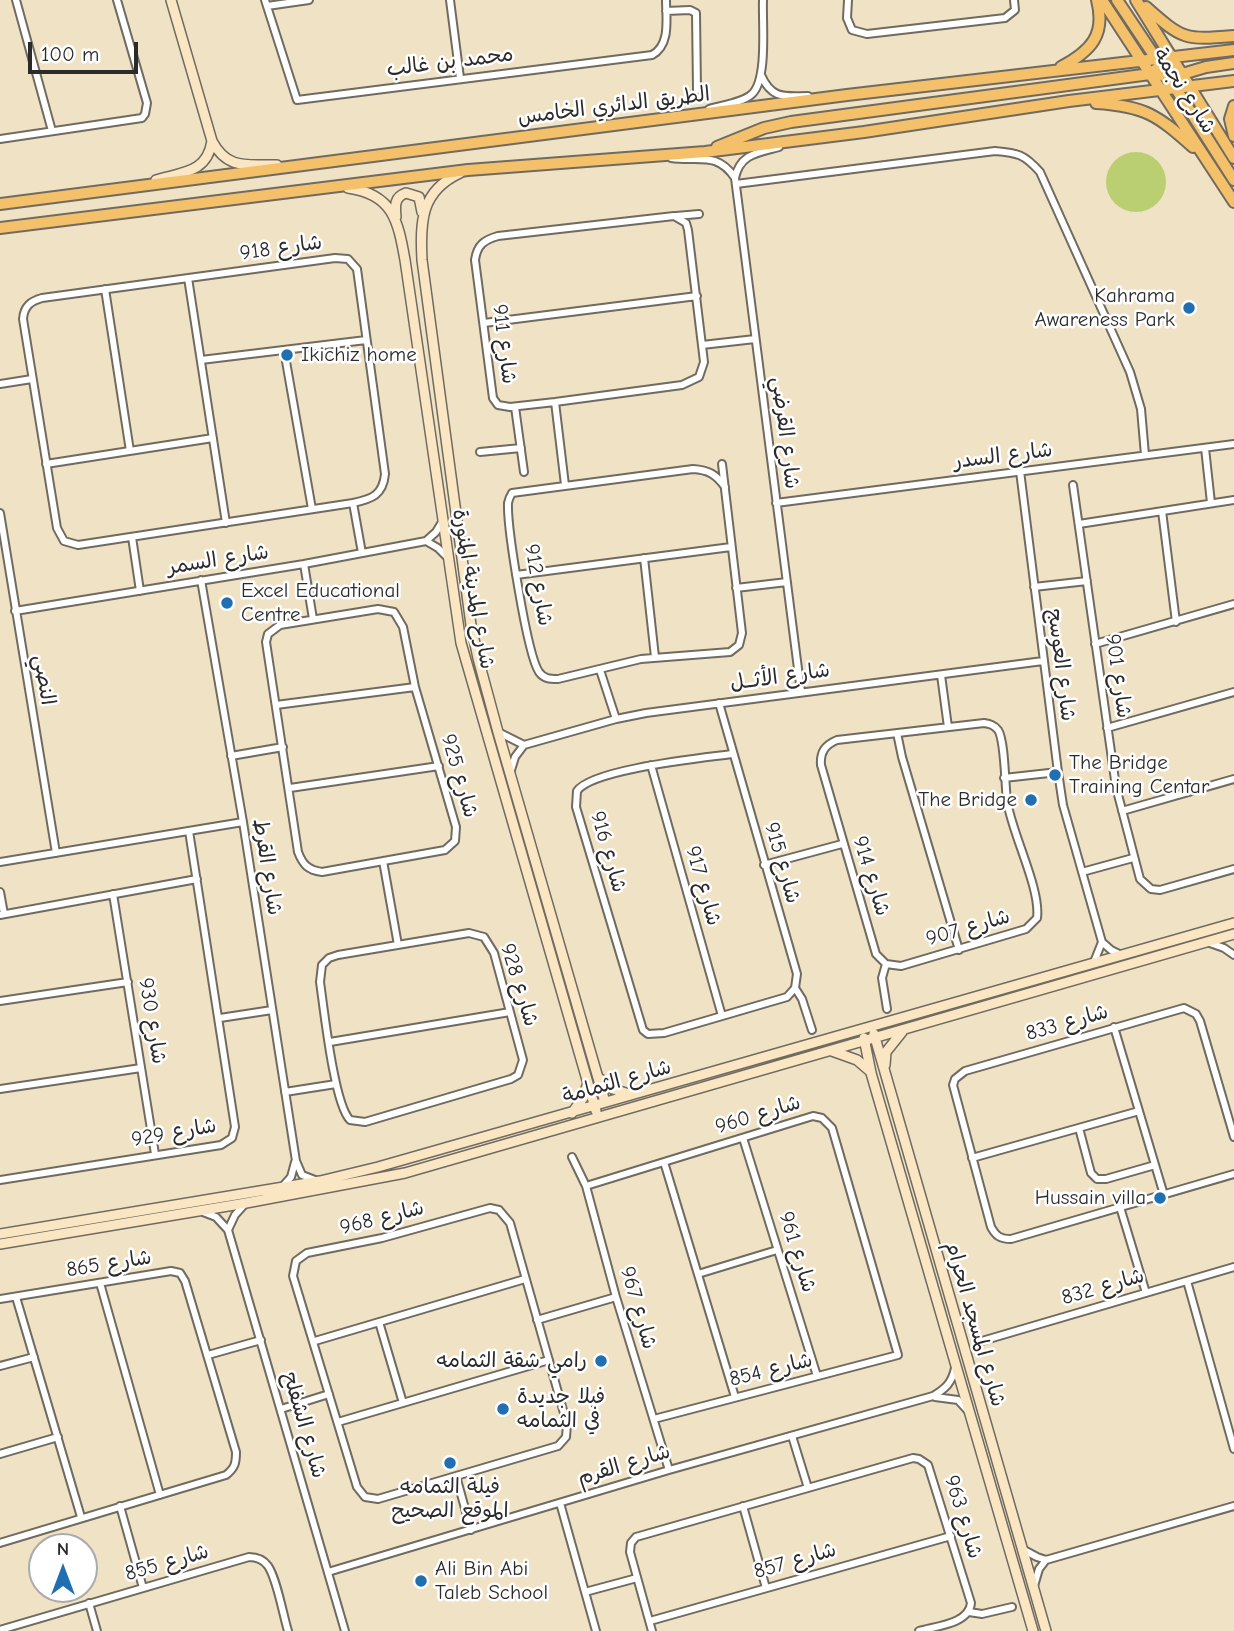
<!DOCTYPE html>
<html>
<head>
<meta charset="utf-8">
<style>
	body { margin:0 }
	#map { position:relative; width:1234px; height:1631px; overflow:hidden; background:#f0e2c5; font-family:"Comic Neue",sans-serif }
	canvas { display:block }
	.north { position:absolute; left:28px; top:1533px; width:70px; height:70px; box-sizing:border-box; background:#fff; border:2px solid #aaa; border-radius:50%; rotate:0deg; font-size:19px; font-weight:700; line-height:28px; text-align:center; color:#2b2b2b }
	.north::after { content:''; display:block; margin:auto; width:24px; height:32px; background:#1f6fb2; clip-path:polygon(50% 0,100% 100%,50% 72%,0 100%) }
	.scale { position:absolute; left:28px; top:42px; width:110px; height:32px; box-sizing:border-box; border:4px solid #2b2b2b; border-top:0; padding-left:9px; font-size:21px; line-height:24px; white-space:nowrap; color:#2b2b2b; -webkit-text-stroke:5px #fff; paint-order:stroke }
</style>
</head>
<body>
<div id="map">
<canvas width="1234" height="1631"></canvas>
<div class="north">N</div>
<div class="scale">100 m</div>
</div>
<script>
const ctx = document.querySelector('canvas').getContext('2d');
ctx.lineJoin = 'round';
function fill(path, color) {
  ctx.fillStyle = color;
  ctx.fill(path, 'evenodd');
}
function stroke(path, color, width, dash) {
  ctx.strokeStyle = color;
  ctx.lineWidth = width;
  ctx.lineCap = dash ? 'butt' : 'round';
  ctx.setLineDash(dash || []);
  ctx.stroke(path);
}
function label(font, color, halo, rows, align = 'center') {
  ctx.font = font + ' "Comic Neue","Playpen Sans Arabic",sans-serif';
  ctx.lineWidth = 5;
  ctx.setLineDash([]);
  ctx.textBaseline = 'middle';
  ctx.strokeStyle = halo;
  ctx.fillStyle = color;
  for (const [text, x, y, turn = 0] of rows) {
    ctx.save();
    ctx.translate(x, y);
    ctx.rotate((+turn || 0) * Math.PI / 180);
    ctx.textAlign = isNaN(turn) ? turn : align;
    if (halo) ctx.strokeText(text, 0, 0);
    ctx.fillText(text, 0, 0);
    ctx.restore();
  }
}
const green = new Path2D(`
	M1106 182a30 30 0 1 1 60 0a30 30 0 1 1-60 0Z`);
const street = new Path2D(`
	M16,0L52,131
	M265,0L297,100L652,55C671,45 666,18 666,0
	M450,0L460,78
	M848,0L847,18L852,30L867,34L1005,18L1015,10L1014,0
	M267,6L309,0
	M666,11L690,10L696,13L697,90
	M761,75C772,100 785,96 808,96
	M709,109C722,105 742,103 752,94C768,79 762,22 763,0
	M0,139L142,118L145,114L147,103L117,0
	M779,147C757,153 740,154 735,178L801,692
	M671,158C699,162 717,151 735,178
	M736,184L995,151C1018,153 1024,154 1040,172L1130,372L1141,409L1145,455
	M674,216L686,223L688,230L704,362L699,377L682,385L555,402L510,407L498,405L493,398L475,260C477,245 484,240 498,236Z
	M676,216L699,214
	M335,258L348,259L357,269L385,474C383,495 372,499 353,503L78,545L64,541L57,528L23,319C24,306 31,301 42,298Z
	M188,278L226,523
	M105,289L130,451
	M484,323L697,296
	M702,345L755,339
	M284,350L312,509
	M201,360L366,340
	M0,384L32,379
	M555,402L565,485
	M515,407L524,472
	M1205,448L1211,503
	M480,452L521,448
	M46,464L213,438
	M722,464L742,633L739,645L730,652L641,659L558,679C550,679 544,679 539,672C527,654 507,527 508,503C509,498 509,498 512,493L693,469C708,470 716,474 725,487
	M1020,471L1058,772L1063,805L1102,942L1111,950L1121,955
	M1073,485L1116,787L1140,879L1151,889L1160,890L1234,869
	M353,503L362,553
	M776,503L1234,444
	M1162,511L1176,622
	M0,513L56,853
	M1079,524L1234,500
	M132,537L140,591
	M426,541L438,548L447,557
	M644,558L655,657
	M304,564L313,619
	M516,575L731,547
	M201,580L243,822L296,1161L302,1175L315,1180
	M1034,587L1087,581
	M736,588L787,582
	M378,609L394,612L403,627L415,687L456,827L455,841L445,850L322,872C308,870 303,865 298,852L266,642L268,634L280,625Z
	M15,611L304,564L426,541L436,532L442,522
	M1095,644L1234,604
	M600,670L616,719
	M941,675L948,727
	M719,703L797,974L795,988L802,999L812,1030
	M276,705L415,687
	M984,723C990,724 994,725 998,730C1005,740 1005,786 1007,801C1012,834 1041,889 1037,918L1026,929L901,966L886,964L876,954L821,765C820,752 825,745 837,740Z
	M1107,728L1234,692
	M498,732L524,745
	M897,733L902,757L959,950
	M732,754C703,758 592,769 577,791L576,807L643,1030L648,1034L664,1033L787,997L795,988
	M231,756L283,747
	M651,765L722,1016
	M511,770L515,757L524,745L616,719L646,713L1043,661
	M1004,778L1058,772
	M290,788L439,766
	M1122,811L1234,779
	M383,861L398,945
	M0,862L243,822
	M764,865L842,844
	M1082,872L1133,858
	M0,892L4,914
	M113,894L155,1154
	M0,915L197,879
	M469,933L484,937L494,953L523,1060L518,1075L511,1079L365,1122L350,1120C334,1104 324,1009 320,982L322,965L329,958L338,955Z
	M1207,942L1224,948L1234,955
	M1094,962L1102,942
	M886,964L882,978L887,1009
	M0,1001L128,982
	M220,1018L272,1010
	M1114,1027L1164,1195
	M330,1042L510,1012
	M0,1089L141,1068
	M285,1092L336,1084
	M1079,1128L1091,1173L1097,1179H1106L1155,1165
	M1234,1137L1200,1021L1196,1014L1184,1008L965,1071L955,1079L953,1085L991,1227C996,1236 1000,1239 1011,1239L1234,1174
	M743,1138L817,1376
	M572,1157L586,1186L616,1297L669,1470
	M972,1158L1139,1111
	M664,1162L735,1397
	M0,1180L221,1145L232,1138L235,1127L189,831
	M283,1186L291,1177L295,1162
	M586,1186L813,1116L822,1118L832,1128L898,1355L654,1419
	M1120,1207L1146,1293
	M490,1208L499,1210L510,1223L567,1424L566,1437L558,1446L378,1499L365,1497L357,1487L293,1276L296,1261L307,1253L382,1238Z
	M203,1212L216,1217L228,1230L345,1631
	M228,1230L235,1215L244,1205
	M698,1274L777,1250
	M1187,1281L1234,1449
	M100,1283L160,1495
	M16,1297L81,1517
	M0,1299L171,1271L180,1273L185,1281L236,1452C236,1463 235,1468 226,1475L0,1543
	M537,1320L616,1297
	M379,1322L403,1403
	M315,1341L525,1279
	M982,1341L1234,1267
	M208,1355L261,1340
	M0,1366L34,1357
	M935,1397L958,1400L968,1411
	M281,1409L329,1394
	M338,1422L549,1360
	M792,1436L808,1488
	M0,1454L58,1437
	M456,1476L471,1530
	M560,1503L596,1631
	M120,1506L143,1588
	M743,1506L766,1588
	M1022,1549L1037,1557L1046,1560L1234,1506
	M328,1572L669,1470L933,1396C945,1389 952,1383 955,1368
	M1034,1586L1039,1569L1046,1560
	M585,1592L637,1578
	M89,1603L97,1631
	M969,1612L982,1614L1012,1607
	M650,1621L951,1536
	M0,1630L249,1557C257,1557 263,1559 268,1566C277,1579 283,1615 288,1631
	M652,1631L630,1552L631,1543L636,1537L913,1458L919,1459L928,1465L971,1603C969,1624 936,1626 919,1631`);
const secondary = new Path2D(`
	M171,0L212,141C228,171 248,164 277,165
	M460,173C421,191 420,221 422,260L471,625L478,658L498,732L605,1102
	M156,180C183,172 207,173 212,141
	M348,188C393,194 398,221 405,260L461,643L596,1111
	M396,217C395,206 394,197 406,193L419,197L422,212
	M874,1034L1046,1631
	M864,1038L871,1073L1033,1631
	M832,1051L857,1060L871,1072
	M885,1065L886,1052L902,1032
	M599,1078L613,1089L629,1094
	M572,1113L583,1098L588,1083
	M0,1234L320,1181L378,1167L1234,923
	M0,1244L246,1203L405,1173L1234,934`);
const primary = new Path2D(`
	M1102,0L1234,202
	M1117,0L1159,63
	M1136,0L1234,158
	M1146,7C1183,40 1185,40 1234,36
	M1061,67C1091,51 1106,35 1097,0
	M1155,70L1171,81L1234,180
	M1179,75L1206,67L1234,63
	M1096,103C1145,106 1157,115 1193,147
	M1234,106L1230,119L1234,136
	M717,147L764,128L791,122L1150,74L1165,69L1173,59
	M0,204L847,95L1234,50
	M0,228L468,170L705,152L864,132L1069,101L1234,81`);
const markers = [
	[1189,308,7,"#1f6fb2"],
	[287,355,7,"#1f6fb2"],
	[227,603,7,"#1f6fb2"],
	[1055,775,7,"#1f6fb2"],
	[1031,800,7,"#1f6fb2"],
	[1160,1198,7,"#1f6fb2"],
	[601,1361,7,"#1f6fb2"],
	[503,1409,7,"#1f6fb2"],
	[450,1463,7,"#1f6fb2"],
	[421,1581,7,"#1f6fb2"]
];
const streetNames = [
	["محمد بن غالب",450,62,-7],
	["شارع نجمة",1184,91,57],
	["الطريق الدائري الخامس",614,106,-7],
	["شارع 918",281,248,-8],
	["شارع 911",504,344,83],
	["شارع القرضي",785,433,83],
	["شارع السدر",1003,456,-7],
	["شارع السمر",218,560,-9],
	["شارع 912",538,585,80],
	["شارع المدينة المنورة",473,589,80],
	["شارع العوسج",1061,665,83],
	["شارع 901",1118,676,82],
	["شارع الأثــل",780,677,-8],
	["النصي",44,680,81],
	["شارع 925",459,776,74],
	["شارع 916",608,852,74],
	["شارع 915",782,863,74],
	["شارع القرط",267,867,81],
	["شارع 914",871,876,73],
	["شارع 917",703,886,74],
	["شارع 907",968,928,-16],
	["شارع 928",519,985,73],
	["شارع 930",152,1021,81],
	["شارع 833",1067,1023,-16],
	["شارع الثمامة",617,1082,-16],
	["شارع 960",758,1115,-17],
	["شارع 929",174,1133,-10],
	["شارع 968",382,1218,-14],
	["شارع 961",797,1252,73],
	["شارع 865",109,1264,-9],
	["شارع 832",1103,1287,-16],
	["شارع 967",638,1308,74],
	["شارع المسجد الحرام",975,1324,74],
	["شارع 854",771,1370,-14],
	["شارع الشفلح",304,1425,74],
	["شارع القرم",624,1465,-17],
	["شارع 963",963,1517,73],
	["شارع 857",795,1561,-16],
	["شارع 855",167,1563,-16]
];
const poiNames = [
	["Kahrama",1175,296,"right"],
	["Awareness Park",1175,320,"right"],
	["Ikichiz home",301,355],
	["Excel Educational",241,591],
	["Centre",241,615],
	["The Bridge",1069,763],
	["Training Centar",1069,787],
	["The Bridge",1017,800,"right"],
	["Hussain villa",1146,1198,"right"],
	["رامي شقة الثمامه",587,1361,"right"],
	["فيلا جديدة",517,1397],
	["في الثمامه",517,1421],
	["فيلة الثمامه",450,1487,"center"],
	["الموقع الصحيح",450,1511,"center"],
	["Ali Bin Abi",435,1569],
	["Taleb School",435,1593]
];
fill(green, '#bace72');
stroke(street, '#706b61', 10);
stroke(secondary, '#706b61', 12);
stroke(primary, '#706b61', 14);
stroke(street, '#fff', 6);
stroke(secondary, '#fbe6c3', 9);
stroke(primary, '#f4c16a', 10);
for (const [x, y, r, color] of markers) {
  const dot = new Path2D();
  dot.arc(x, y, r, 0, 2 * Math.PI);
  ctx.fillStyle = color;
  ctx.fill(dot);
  stroke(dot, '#fff', 2.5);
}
label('21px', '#2b2b2b', '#fff', streetNames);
label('21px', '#2b2b2b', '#fff', poiNames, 'left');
</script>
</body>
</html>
